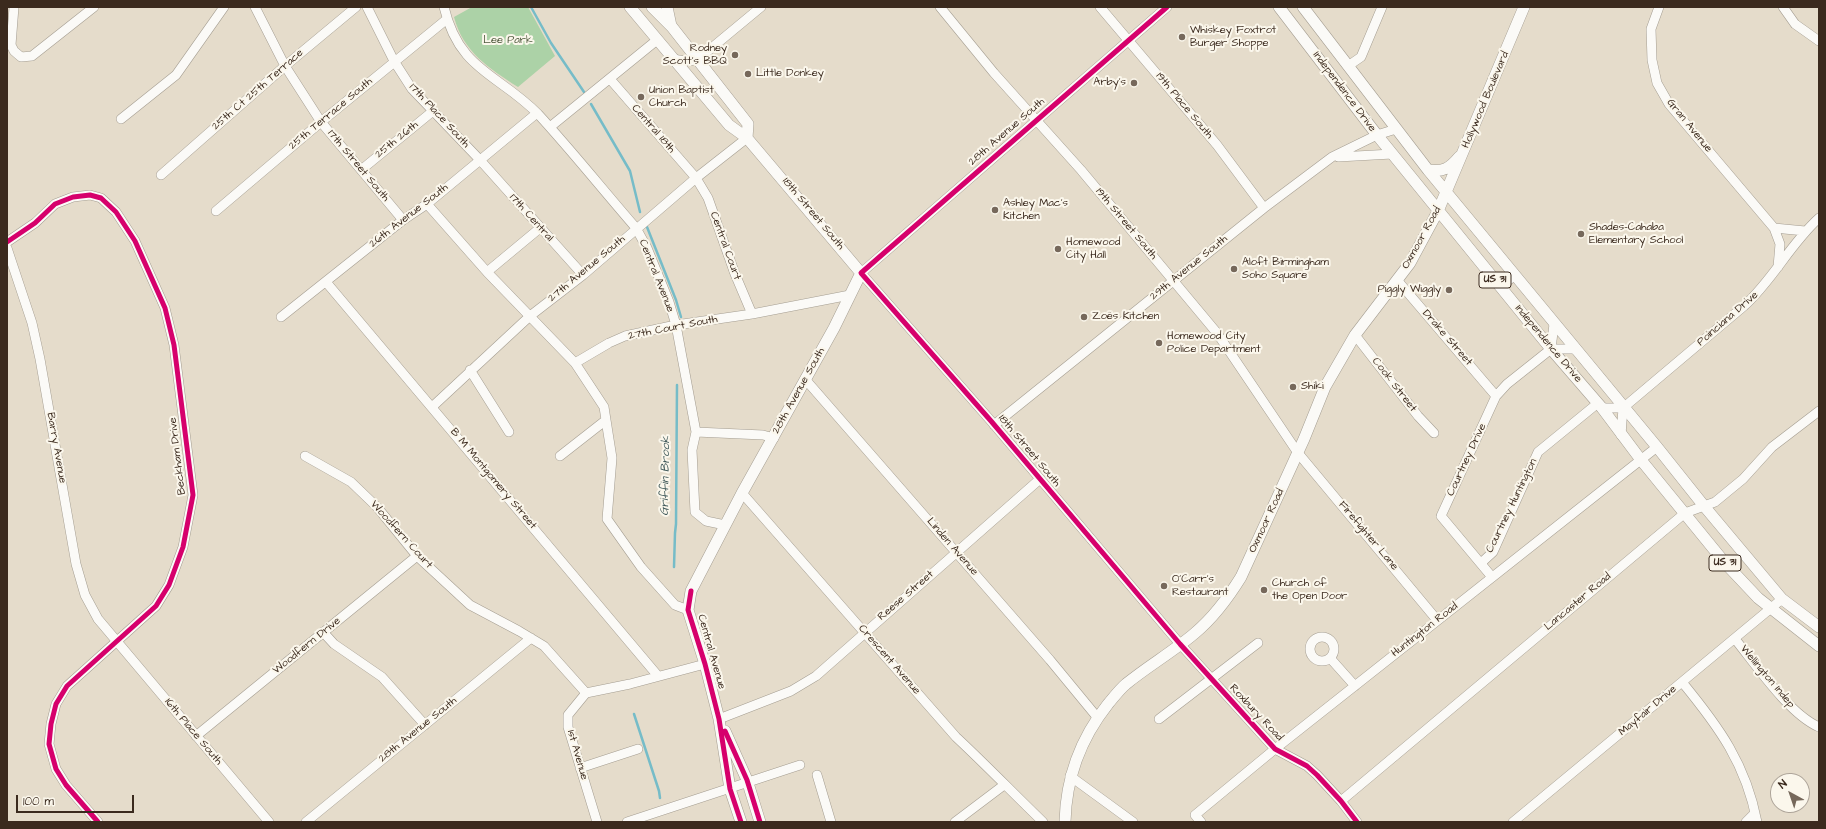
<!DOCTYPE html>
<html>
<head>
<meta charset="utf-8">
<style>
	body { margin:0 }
	#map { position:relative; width:1826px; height:829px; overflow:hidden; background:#e5dccb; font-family:"Architects Daughter",sans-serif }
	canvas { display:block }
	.frame { position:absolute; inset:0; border:8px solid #3b2a1e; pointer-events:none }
	.north { position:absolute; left:1770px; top:773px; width:40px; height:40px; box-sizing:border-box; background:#fbf7ec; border:1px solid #aea59a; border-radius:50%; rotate:320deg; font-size:11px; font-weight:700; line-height:16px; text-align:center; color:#3b2a1e }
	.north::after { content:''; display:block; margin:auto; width:14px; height:18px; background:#76685b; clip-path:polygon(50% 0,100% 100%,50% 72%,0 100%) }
	.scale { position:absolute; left:16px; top:795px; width:118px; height:18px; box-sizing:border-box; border:2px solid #3b2a1e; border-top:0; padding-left:5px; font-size:12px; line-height:14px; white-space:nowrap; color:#3b2a1e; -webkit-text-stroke:3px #fbf7ec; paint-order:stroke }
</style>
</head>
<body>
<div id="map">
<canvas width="1826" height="829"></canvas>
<div class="frame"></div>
<div class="north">N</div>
<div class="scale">100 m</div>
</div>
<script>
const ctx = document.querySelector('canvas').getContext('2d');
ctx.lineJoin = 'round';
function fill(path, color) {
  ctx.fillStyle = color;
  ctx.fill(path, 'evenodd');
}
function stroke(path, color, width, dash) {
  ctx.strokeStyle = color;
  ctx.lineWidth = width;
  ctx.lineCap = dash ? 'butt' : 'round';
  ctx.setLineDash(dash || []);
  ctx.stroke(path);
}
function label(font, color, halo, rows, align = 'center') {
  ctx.font = font + ' "Architects Daughter",sans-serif';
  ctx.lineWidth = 4;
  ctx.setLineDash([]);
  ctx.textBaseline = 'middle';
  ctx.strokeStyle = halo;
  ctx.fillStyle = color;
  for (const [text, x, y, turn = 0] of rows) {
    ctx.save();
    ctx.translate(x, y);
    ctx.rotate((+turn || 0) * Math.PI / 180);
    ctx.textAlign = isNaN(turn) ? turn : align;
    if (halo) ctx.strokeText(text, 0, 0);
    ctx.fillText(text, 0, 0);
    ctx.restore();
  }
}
const green = new Path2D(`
	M472,7H528L555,56L518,87C490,69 463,52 454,17Z`);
const stream = new Path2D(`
	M531,7L551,43L584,92
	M591,104L630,171L640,212
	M647,227L676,300L681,317
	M674,567L675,533L676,524L677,385
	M634,714L659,791L660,798`);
const minor = new Path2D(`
	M14,7L11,45L14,51L21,57L32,56L94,7
	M255,7L285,66L321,122L403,220
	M367,7L394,61L412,89L480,160L583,275
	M444,7C459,71 499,74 538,114C572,151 603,190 636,228L647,248L669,302L676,325L696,432L692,450L695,512L706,521L725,525
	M940,7L994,73L1081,170L1217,333L1298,453L1437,620
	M1100,7L1217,145L1264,208
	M1167,7L861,273L991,421L1180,644L1275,749L1307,766L1317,775L1341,801L1357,822
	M1659,7L1651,29L1652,60L1657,83L1669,104L1774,228L1805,231
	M1783,7L1795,24L1819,41
	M672,59L686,61L697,60L761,7
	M1348,66L1361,57L1382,7
	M610,79L696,178L708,198L735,274L752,314
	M121,119L176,75L224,7
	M550,127L657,40
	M1338,157L1392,154
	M361,170L433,111
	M161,175L285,66L356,7
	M427,204L487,272L575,363
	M216,211L321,122L447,19
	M1774,228L1780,244L1778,267
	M7,242L35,223L55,204L73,197L90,195L101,198L116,212L135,241L165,308L174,345L193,495L183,547L169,585L156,606L67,686L56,704L51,724L49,744L56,769L66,785L98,822
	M7,248L32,323L40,359L76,564L85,595L98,619L269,822
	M487,272L540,228
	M1397,280L1496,396
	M326,282L658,676
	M1501,286L1514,276
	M281,317L403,220L427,204L537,113
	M1355,335L1418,416L1434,433
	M1551,349L1554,324
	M470,370L509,432
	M805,379L1050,660L1097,717
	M432,407L530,316L583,275L696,178L747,138
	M1602,408H1623L1744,306C1773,280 1790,244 1819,218
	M606,420L612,458L607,519L641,567L675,605L688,610
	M994,425L1264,208L1332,157L1377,135L1396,129
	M696,432L763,435L774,438
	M1621,435L1623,408
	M305,456L351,482L377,507L417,556L470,605L519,631L544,646L586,693
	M560,456L606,420L604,407L575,363L609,343L625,336L676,325L752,314L850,295
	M742,493L956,737C986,765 1014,794 1043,822
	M1481,563L1493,552L1538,452L1598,403
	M1492,577L1441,516L1496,396L1507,384L1551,349H1575
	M323,632L334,644L382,677L425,725
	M1310 649a12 12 0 1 1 24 0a12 12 0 1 1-24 0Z
	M1735,639C1756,665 1789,714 1819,727
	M1330,658L1355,686
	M1682,682C1719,727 1746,764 1757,822
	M586,693L568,715V727L597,822
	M586,693L630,684L705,664
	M719,719L791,691L816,676L1040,479
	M1159,719L1258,643
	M196,736L417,556
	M580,768L638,749
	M817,775L831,822
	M1070,776L1133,822
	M1341,801L1685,513L1715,502L1743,479L1772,447L1819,411
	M306,822L531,638
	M627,822L800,765
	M955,822L1004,785
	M1201,822L1195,815L1275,749L1657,447
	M1513,822L1782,599
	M1746,822L1755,813`);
const major = new Path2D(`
	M630,7L729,125L747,138L861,273L834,328L742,493L691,591L688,610L705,664L719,719L730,789L741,822
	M652,7L672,27L748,124L747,138
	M667,7L671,26
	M1279,7L1377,135L1551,349L1602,408L1641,460L1725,563L1758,598L1819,646
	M1303,7L1428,170L1657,447L1704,506L1782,599L1819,627
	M1428,170C1443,172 1449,169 1459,157
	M725,731L747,780L760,822
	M1065,822C1066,778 1081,738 1108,704C1114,697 1119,690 1126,684C1148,666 1174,651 1195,633C1214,617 1228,598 1241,577L1304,439L1325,387L1355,335L1410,263L1438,211L1524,7`);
const cycleway = new Path2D(`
	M1167,7L861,273L991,421L1180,644L1275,749L1307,766L1317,775L1341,801L1357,822
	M7,242L35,223L55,204L73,197L90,195L101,198L116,212L135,241L165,308L174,345L193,495L183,547L169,585L156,606L67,686L56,704L51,724L49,744L56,769L66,785L98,822
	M691,591L688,610L705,664L719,719L730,789L741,822
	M725,731L747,780L760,822`);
const markers = [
	[1182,37,4,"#76685b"],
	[735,55,4,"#76685b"],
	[748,74,4,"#76685b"],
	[1134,83,4,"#76685b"],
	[641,97,4,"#76685b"],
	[995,210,4,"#76685b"],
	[1581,234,4,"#76685b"],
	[1058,249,4,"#76685b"],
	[1234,269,4,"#76685b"],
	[1449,290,4,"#76685b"],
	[1084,317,4,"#76685b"],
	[1159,343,4,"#76685b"],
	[1293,387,4,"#76685b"],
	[1164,586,4,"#76685b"],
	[1264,590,4,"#76685b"]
];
const shields = [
	[1495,280,32],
	[1725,563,32]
];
const shieldNames = [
	["US 31",1495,280],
	["US 31",1725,563]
];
const poiNames = [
	["Whiskey Foxtrot",1190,31],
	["Burger Shoppe",1190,44],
	["Rodney",727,49,"right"],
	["Scott's BBQ",727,62,"right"],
	["Little Donkey",756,74],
	["Arby's",1126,83,"right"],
	["Union Baptist",649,91],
	["Church",649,104],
	["Ashley Mac's",1003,204],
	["Kitchen",1003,217],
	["Shades-Cahaba",1589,228],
	["Elementary School",1589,241],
	["Homewood",1066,243],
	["City Hall",1066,256],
	["Aloft Birmingham",1242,263],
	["Soho Square",1242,276],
	["Piggly Wiggly",1441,290,"right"],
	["Zoës Kitchen",1092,317],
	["Homewood City",1167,337],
	["Police Department",1167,350],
	["Shiki",1301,387],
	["O’Carr’s",1172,580],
	["Restaurant",1172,593],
	["Church of",1272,584],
	["the Open Door",1272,597]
];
const parkNames = [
	["Lee Park",508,41]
];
const streetNames = [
	["25th Ct 25th Terrace",258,90,-41],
	["Independence Drive",1344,92,53],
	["Hollywood Boulevard",1486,100,-67],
	["19th Place South",1184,106,50],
	["25th Terrace South",331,114,-40],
	["17th Place South",439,116,47],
	["Gran Avenue",1689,126,51],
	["Central 18th",653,129,49],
	["28th Avenue South",1007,132,-41],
	["25th 26th",397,140,-39],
	["17th Street South",358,166,50],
	["18th Street South",813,214,50],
	["26th Avenue South",409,216,-38],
	["17th Central",531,218,48],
	["19th Street South",1126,224,50],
	["Oxmoor Road",1422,238,-61],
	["Central Court",725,246,70],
	["29th Avenue South",1189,268,-39],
	["27th Avenue South",587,269,-40],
	["Central Avenue",656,276,68],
	["Poinciana Drive",1728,319,-41],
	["27th Court South",673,328,-11],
	["Drake Street",1447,338,49],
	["Independence Drive",1548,344,50],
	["Cook Street",1394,385,52],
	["28th Avenue South",799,391,-61],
	["Barry Avenue",56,448,80],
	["18th Street South",1029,451,50],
	["Beckham Drive",178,456,-97],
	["Courtney Drive",1467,460,-65],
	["B M Montgomery Street",493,479,50],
	["Courtney Huntington",1512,506,-64],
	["Oxmoor Road",1267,521,-65],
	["Woodfern Court",401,535,48],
	["Firefighter Lane",1368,536,50],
	["Linden Avenue",952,547,49],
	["Reese Street",906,596,-41],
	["Lancaster Road",1578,602,-40],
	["Huntington Road",1425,630,-38],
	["Woodfern Drive",307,646,-39],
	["Central Avenue",711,652,74],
	["Crescent Avenue",889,660,49],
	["Wellington Indep",1767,677,50],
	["Mayfair Drive",1648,711,-40],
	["Roxbury Road",1256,713,47],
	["28th Avenue South",418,730,-39],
	["16th Place South",193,732,50],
	["1st Avenue",577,755,74]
];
const waterNames = [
	["Griffin Brook",666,476,-89]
];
fill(green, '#acd2a7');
stroke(stream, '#76bcc8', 2.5);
stroke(minor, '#a49d91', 10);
stroke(major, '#a49d91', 12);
stroke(minor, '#fbfaf7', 9);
stroke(major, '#fbfaf7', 11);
stroke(cycleway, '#d6006c', 5);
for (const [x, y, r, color] of markers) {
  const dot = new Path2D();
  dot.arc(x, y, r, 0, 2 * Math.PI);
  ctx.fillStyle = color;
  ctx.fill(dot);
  stroke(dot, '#fbf7ec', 1.5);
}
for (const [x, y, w] of shields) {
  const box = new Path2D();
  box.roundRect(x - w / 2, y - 8, w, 16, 3);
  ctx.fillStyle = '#fbf7ec';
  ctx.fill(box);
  stroke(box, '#3b2a1e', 1);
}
label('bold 10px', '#3b2a1e', null, shieldNames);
label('11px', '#3b2a1e', '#fbf7ec', poiNames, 'left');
label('11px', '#4f5a3e', '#fbf7ec', parkNames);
label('11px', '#3b2a1e', '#fbf7ec', streetNames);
label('italic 12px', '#3f5859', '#fbf7ec', waterNames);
</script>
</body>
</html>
